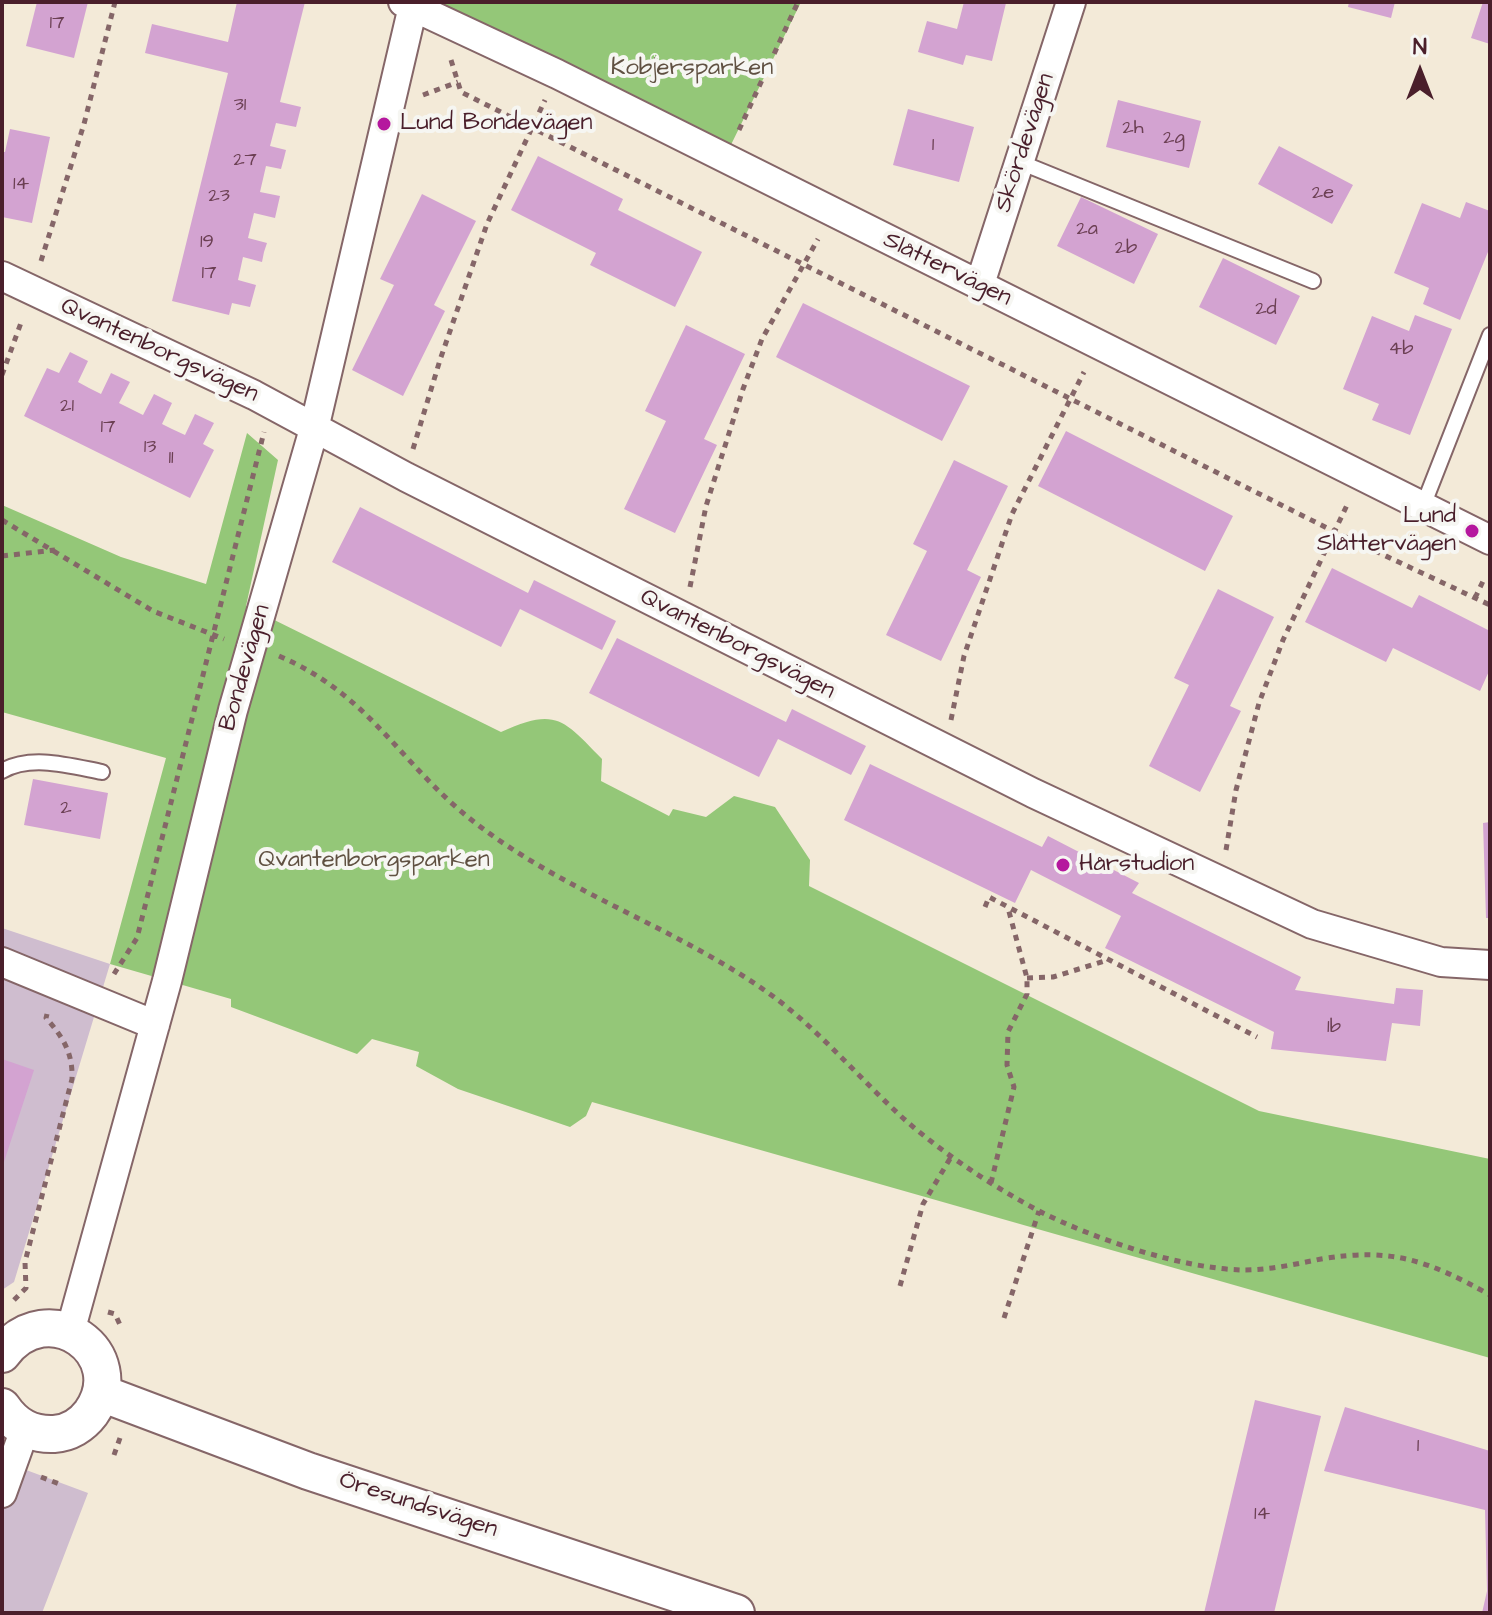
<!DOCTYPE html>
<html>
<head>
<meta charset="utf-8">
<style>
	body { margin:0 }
	#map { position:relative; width:1492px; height:1615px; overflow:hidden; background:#f3ead8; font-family:"Architects Daughter",sans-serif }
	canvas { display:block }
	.frame { position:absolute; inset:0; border:4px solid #4a1f2b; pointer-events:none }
	.north { position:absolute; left:1380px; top:32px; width:80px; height:80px; -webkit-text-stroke:6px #f6f6f2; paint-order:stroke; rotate:0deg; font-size:22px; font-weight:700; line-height:32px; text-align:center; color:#4a1f2b }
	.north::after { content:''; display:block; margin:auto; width:28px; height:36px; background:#4a1f2b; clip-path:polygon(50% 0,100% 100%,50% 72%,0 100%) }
</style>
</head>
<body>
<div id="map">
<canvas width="1492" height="1615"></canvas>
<div class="frame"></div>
<div class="north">N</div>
</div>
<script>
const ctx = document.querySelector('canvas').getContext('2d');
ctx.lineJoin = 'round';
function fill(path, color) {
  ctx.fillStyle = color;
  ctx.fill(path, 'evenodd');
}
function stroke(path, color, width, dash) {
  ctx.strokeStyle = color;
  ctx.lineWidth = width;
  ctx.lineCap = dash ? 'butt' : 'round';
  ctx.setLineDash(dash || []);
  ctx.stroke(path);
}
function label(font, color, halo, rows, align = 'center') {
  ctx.font = font + ' "Architects Daughter",sans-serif';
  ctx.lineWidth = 8;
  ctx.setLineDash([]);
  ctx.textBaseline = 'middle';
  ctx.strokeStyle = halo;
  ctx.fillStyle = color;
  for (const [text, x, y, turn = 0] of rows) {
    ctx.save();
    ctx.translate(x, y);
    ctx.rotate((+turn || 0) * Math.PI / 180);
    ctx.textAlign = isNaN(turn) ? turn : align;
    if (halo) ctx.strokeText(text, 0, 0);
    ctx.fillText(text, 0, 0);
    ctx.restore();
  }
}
const industrial = new Path2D(`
	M2,928L110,964L14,1282L2,1290Z
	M2,1461L88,1493L42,1613H2Z`);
const green = new Path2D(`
	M414,2H801L724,159Z
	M247,433L278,460L246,606L501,732C556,707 563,719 602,759L601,781L669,816L673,809L706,817L734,796L775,807L810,860L809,886L1259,1111L1490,1159V1358L592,1102L586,1116L570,1127L458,1089L416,1066L419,1052L372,1039L357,1054L231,1007V999L110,964L166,758L2,712V505L121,557L206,584Z`);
const building = new Path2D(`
	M37,2H88L74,58L26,46Z
	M237,2H305L280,102L301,107L296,127L276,123L270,146L286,150L284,158L281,169L266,166L260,192L280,196L275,218L254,213L248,238L267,243L264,252L262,262L243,257L238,280L256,285L250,307L232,303L229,315L172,301L228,73L145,53L152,24L228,42Z
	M964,2L1006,3L992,61L966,55L963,65L918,52L927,21L957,29Z
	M1349,2H1395L1391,18L1348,7Z
	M1483,2H1490V44L1471,38Z
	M1118,100L1201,121L1189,168L1106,147Z
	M908,109L974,127L959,182L893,165Z
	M10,129L50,137L32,223L2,217V152H5Z
	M1279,146L1353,185L1332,224L1258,184Z
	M538,156L623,199L618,210L702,252L675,307L590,265L596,253L511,210Z
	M422,194L476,221L434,305L445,311L403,396L352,370L394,285L380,279Z
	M1081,197L1158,234L1134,284L1057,246Z
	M1466,202L1490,211V247L1460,320L1423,304L1429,288L1394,273L1422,203L1460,218Z
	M1223,258L1300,296L1276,345L1199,307Z
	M803,303L970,386L942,441L776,357Z
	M1415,315L1452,329L1410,435L1372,420L1379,404L1343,389L1372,316L1409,331Z
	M686,325L745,354L704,439L717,445L675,533L624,509L666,421L645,411Z
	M70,352L88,361L78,382L89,388L101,394L111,373L130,382L119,403L143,415L154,394L172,403L162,424L172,429L185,435L195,414L214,423L203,444L214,450L190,498L24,416L47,368L59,373Z
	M1066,431L1233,516L1205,571L1038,486Z
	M954,460L1008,486L967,570L981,577L941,661L886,635L927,551L913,544Z
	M360,507L528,593L534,580L616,621L602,650L520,609L501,647L332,562Z
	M1332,568L1412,608L1419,595L1490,631V669L1480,691L1393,648L1386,662L1305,622Z
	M1218,589L1274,617L1230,706L1241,711L1200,792L1149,766L1189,685L1174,678Z
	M617,638L786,722L792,709L866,746L851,775L778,739L759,777L589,693Z
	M870,764L1042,847L1048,836L1139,883L1132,893L1301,977L1295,990L1394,1004L1396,988L1423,990L1420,1026L1392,1023L1386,1061L1271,1049L1274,1032L1105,948L1121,916L1031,870L1015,903L844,820Z
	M33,779L108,793L100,839L24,825Z
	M1490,822V918H1486L1483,823Z
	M2,1059L34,1070L3,1165H2Z
	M1255,1400L1321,1416L1274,1613H1204Z
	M1345,1407L1490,1451V1613H1482L1487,1591L1485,1510L1324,1471Z`);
const path = new Path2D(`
	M451,60L461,92L1337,533L1490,605
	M423,95L458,82
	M739,130L798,2
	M41,261L84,124L115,2
	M2,375L22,320
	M413,449L440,360L487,224L545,100
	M2,520L153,611L224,639
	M2,556L55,550
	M690,587L706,506L743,389L762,339L818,239
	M1475,598L1485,577
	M279,656C363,692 393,751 456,807C550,889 674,924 774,997C822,1033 860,1079 904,1119C945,1155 991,1185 1039,1211C1094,1239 1182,1269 1244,1270C1270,1270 1296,1264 1321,1259C1392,1247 1429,1261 1490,1295
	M951,720L964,656L1012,514L1084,372
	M1226,850L1236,790L1259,703L1283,640L1348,503
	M985,907L989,897L1257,1037
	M114,974L137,938L264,432
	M1027,978L1053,977L1108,960
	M991,1183L1014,1087L1007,1065L1008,1032L1027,994V978L1008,908
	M900,1286L923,1204L951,1157
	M14,1300L26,1288L25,1262L72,1079C73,1053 63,1037 46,1018L47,1014
	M108,1312L115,1314L121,1327
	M1004,1318L1039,1211
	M114,1455L120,1438
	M41,1477L62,1485`);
const service = new Path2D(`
	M1022,163L1313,281
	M1423,506L1490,335
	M2,771C31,754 71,766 102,772`);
const minor = new Path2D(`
	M403,2L557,74L1490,540
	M2,276L254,395L406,477L1033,793L1312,924L1441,962L1490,965
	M980,284L1071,2
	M2,962L155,1025
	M70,1332L167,981L233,710L314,429L414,2
	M2,1493L25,1429`);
const tertiary = new Path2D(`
	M2,1354C48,1292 133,1354 91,1413C82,1425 69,1433 54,1434C31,1435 15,1426 2,1407
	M101,1393L308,1471L736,1613`);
const markers = [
	[384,124,8,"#b5179e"],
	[1472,531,8,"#b5179e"],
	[1063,865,8,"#b5179e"]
];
const numberNames = [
	["17",57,24],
	["31",240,106],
	["2h",1133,129],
	["2g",1174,139],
	["1",933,146],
	["27",245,161],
	["14",21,185],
	["2e",1323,194],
	["23",219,197],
	["2a",1087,230],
	["19",207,243],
	["2b",1126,249],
	["17",209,274],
	["2d",1266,310],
	["4b",1401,350],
	["21",67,407],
	["17",108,428],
	["13",150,448],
	["11",171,459],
	["2",66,809],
	["1b",1334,1028],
	["1",1418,1447],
	["14",1262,1515]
];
const parkNames = [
	["Kobjersparken",692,69],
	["Qvantenborgsparken",374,861]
];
const poiNames = [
	["Lund Bondevägen",400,124],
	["Lund",1456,517,"right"],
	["Slåttervägen",1456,545,"right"],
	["Hårstudion",1079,865]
];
const streetNames = [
	["Skördevägen",1026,143,-72],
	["Slåttervägen",947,270,26],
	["Qvantenborgsvägen",159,351,25],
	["Qvantenborgsvägen",737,645,27],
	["Bondevägen",246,668,-74],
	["Öresundsvägen",418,1506,18]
];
fill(industrial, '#cfbdcf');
fill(green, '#94c778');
fill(building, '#d3a3d1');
stroke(service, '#856668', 18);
stroke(minor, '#856668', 32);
stroke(tertiary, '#856668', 40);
stroke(path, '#856668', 5, [6, 6]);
stroke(service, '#fff', 14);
stroke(minor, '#fff', 28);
stroke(tertiary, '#fff', 36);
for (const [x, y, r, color] of markers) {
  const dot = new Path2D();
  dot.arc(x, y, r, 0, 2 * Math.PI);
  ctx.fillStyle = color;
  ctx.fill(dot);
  stroke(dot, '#f6f6f2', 3);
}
label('20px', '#6c4054', null, numberNames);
label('24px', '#605142', '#f6f6f2', parkNames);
label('24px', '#4a1f2b', '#f6f6f2', poiNames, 'left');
label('24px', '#4a1f2b', '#f6f6f2', streetNames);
</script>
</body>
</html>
